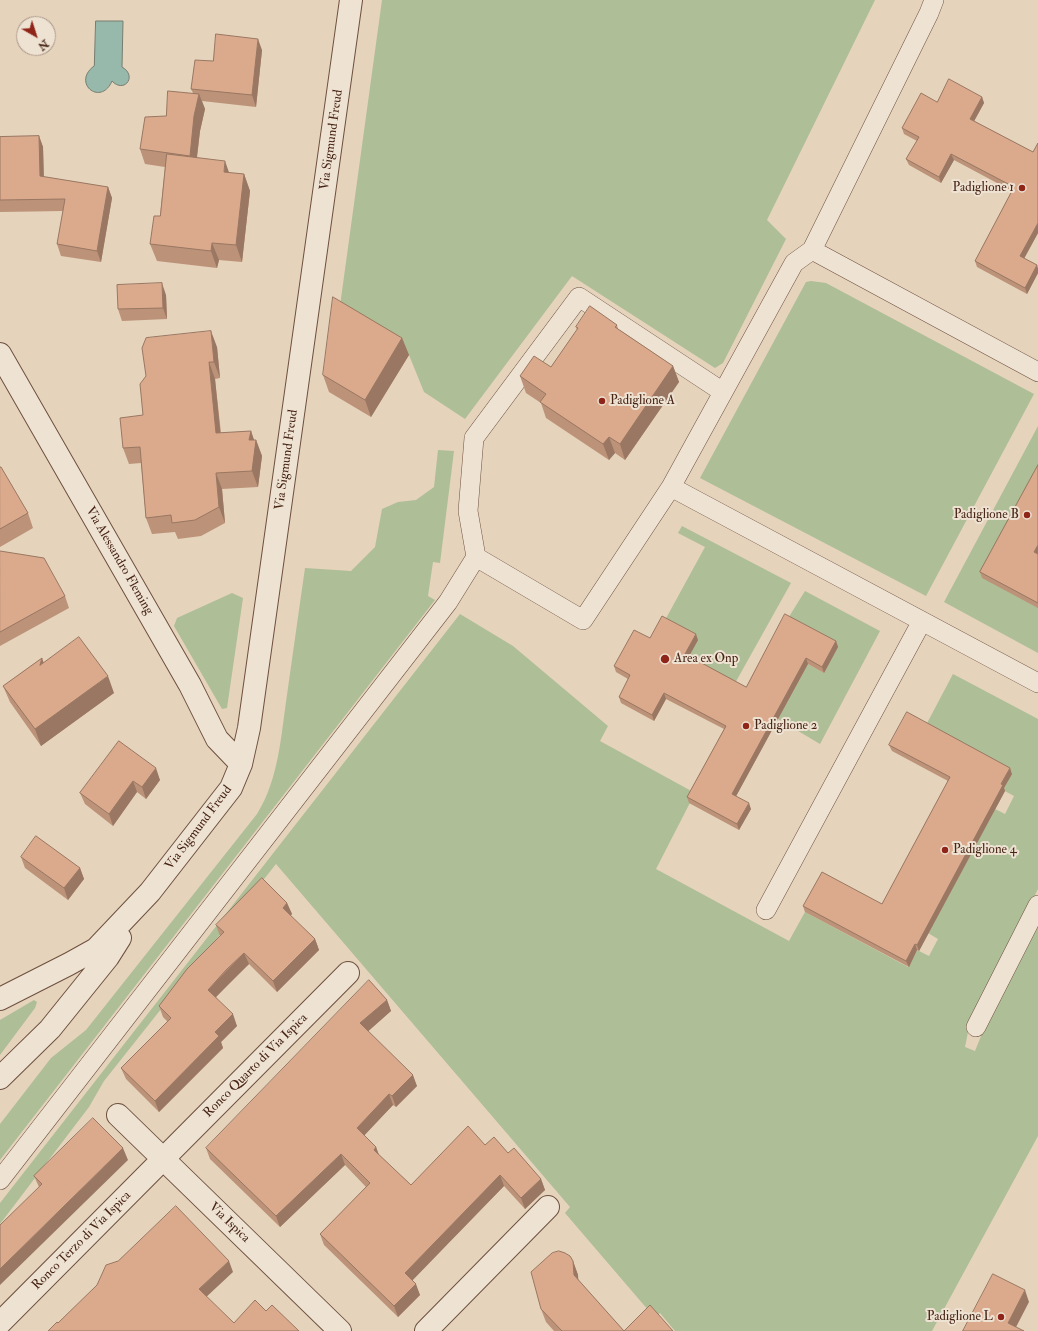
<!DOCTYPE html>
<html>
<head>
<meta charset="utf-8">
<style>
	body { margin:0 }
	#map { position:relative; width:1038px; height:1331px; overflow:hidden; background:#e5d3bc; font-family:"IM FELL Double Pica",serif }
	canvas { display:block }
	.north { position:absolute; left:16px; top:16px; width:40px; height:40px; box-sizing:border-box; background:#eee2d3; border:1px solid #ab9687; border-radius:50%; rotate:141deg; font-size:11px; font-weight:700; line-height:16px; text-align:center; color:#472414 }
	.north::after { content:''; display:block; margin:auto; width:14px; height:18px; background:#8f2418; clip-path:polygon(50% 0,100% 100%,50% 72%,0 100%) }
</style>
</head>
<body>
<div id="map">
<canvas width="1038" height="1331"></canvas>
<div class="north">N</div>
</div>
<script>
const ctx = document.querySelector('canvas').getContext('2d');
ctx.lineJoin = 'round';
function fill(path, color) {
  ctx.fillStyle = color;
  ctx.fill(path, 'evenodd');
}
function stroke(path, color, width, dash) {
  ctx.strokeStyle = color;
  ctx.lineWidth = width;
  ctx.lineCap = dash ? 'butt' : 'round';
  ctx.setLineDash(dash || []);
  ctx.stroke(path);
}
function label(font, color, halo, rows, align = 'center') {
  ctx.font = font + ' "IM FELL Double Pica",serif';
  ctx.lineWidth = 4;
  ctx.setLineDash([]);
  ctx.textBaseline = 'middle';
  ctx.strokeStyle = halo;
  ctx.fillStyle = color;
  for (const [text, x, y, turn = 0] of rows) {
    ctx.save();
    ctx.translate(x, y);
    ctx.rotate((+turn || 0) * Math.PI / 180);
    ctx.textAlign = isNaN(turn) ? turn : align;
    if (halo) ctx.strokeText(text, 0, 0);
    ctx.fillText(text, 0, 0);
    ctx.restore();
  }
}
const green = new Path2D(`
	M382,0H875L767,220L786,239L723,363L715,368L572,276L465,419L424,392L409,355L339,313Z
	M811,281L826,283L1034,394L926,596L700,478L806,282Z
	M1038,426V653L944,602Z
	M438,450L454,451L440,563L433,562L428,596L435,600L0,1160V1124L51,1058L86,1030L257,814C279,779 281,735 287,695C293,652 299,610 305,568L351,571L375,547L382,509L398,502L416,500L434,487Z
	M682,526L791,583L734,685L687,660L664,622L705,547L678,533Z
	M805,591L880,631L820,744L778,719L808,664L824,673L787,620Z
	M232,593L243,598L227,708L222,709L174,626L177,618Z
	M460,614L513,646L608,726L600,741L695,793L656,869L789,941L805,912L908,967L917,950L929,956L938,939L928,933L995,809L1005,814L1014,796L1003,790L1012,773L925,727L953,674L1038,719V889L970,1022L965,1047L975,1051L996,999L1038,923V1136L932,1331H675L660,1313L655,1318L565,1213L570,1207L276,864L104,1081L89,1107L0,1224V1203Z
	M34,1000L37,1002L35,1008L0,1055V1020Z`);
const water = new Path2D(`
	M96,21H123L122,67C138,76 124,94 112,81C101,107 71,83 94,66Z`);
const lane = new Path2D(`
	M934,0L929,13L812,250L794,263L671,487L1038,683
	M812,250L1038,372
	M476,557L468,511L474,438L579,297L723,392
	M766,910L922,621
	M976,1027L1038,905
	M0,1180L448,602L476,557L583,620L671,487`);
const street = new Path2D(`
	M0,354L190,685L217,739L241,764
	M0,999L69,964L96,949L150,892L231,788L241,764L249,728L351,0
	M0,1078L50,1029L108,957L120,938
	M118,1115L340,1331
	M0,1323L348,973
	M426,1331L548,1207`);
const wall = new Path2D(`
	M262,50L256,107L202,101L205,109L200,131L197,158L229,173L244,174L250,191L242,262L219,260L217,268L157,261L150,244L160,216L165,167L145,164L140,149L193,93L191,89L213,61Z
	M982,97L984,103L974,121L1033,152L1038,143V233L1024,259L1037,265L1038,269V273L1027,294L977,267L975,261L1012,191L954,160L941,183L909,165L906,159L917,141L904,134L902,128L937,102Z
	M39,136L43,147L44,177L108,187L112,198L101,262L61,256L57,244L63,211L0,212V137Z
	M166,295L167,319L122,321L118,309Z
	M617,325L618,329L673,366L679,382L625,460L615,453L609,460L546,418L541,403L526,393L520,376L551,367L577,330L576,327Z
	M402,338L409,355L371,417L329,392L323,375Z
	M217,347L220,378L215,379L221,433L251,431L254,440H256L262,456L258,487L222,489L225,523L201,536L178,539L175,532L152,534L146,518L141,463L129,464L123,448L143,415L146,376Z
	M1038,465V608L982,578L980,572Z
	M0,467L28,513L33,528L0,547Z
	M0,551L65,596L69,608L0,646Z
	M650,638L698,640L689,656L746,687L836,641L838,647L824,673L808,664L736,796L751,809L739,830L689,803L687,797L724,729L666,699L654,721L621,703L619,697L628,679L616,672L614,666Z
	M42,658L43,663L114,693L41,746L10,702L3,686Z
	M119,741L160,780L146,799L137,792L113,826L85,804L80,793Z
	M889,745L1012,774L1004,788L1005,791L919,951L917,950L909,967L805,912L803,906L882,904L948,781L892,751Z
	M21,857L80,868L84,879L68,900L25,868Z
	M287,903L292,914L290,916L315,939L319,950L277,992L249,964L230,982L216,997L237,1026L221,1042L223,1048L159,1112L126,1079L121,1068L168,1022L163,1017L159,1006L220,936L216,925Z
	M387,1000L391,1011L368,1031L417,1086L396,1107L393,1105L364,1135L376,1147L379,1155L411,1185L485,1145L508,1153L541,1179L545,1190L525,1209L504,1186L412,1280L420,1295L398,1317L324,1245L320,1234L366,1187L345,1165L280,1227L210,1159L206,1148Z
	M128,1160L39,1187L34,1176Z
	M573,1261L578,1275V1280L624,1331H673H554L546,1322L541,1309Z`);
const shadedWall = new Path2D(`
	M258,39L262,50L256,107L252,95Z
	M199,94L205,109L200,131L195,172L190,156L194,116Z
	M982,97L984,103L972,125L970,119Z
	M39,136L43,147L44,188L40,176Z
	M951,154L954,160L941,183L939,177Z
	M225,161L231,178L224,172Z
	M244,174L250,191L242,262L236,245Z
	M108,187L112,198L101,262L97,251Z
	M1038,223V233L1022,262L1020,256Z
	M212,243L219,260L217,268L211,251Z
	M1037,265L1038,269V273L1027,294L1025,288Z
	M162,283L166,295L167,319L163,308Z
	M211,331L217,347L220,378L214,362Z
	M402,338L409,355L371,417L365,400Z
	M209,362L215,379L222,449L216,433Z
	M673,366L679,382L625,460L620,444Z
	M251,431L255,443L256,440L262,456L258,487L252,471L249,440Z
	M609,437L615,453L609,460L603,444Z
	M216,473L222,489L225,523L219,507Z
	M1038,545V555L1034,552Z
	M696,634L698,640L687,660L685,654Z
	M836,641L838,647L824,673L822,667Z
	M42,658L48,675L40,665Z
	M806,658L808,664L734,800L732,794Z
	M108,676L114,693L41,746L35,729Z
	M664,693L666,699L654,721L652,715Z
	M156,768L160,780L146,799L142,787Z
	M1010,768L1012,774L1004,788L1005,791L919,951L917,945Z
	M133,781L137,792L113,826L109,814Z
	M749,803L751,809L739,830L737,824Z
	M80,868L84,879L68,900L64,888Z
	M287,903L292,914L287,919L283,908Z
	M315,939L319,950L277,992L273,981Z
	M915,944L917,950L909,967L906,961Z
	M244,953L249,964L212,1001L208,990Z
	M387,1000L391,1011L364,1035L360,1023Z
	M233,1014L237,1026L221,1042L223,1048L159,1112L155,1101L215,1032Z
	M413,1075L417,1086L396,1107L392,1096Z
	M389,1094L393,1105L361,1139L357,1128Z
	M376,1147L380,1158L374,1150Z
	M123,1148L128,1160L0,1285V1269Z
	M341,1154L345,1165L280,1227L276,1216Z
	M500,1175L504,1186L409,1284L405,1273Z
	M541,1179L545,1190L525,1209L521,1198Z
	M229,1261L233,1272L203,1300L199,1289Z
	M573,1261L578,1275L579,1289L574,1275Z
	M416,1284L420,1295L398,1317L394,1306Z
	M1025,1290L1029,1302L1014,1331L1008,1323Z`);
const building = new Path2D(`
	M216,34L258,39L252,95L191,89L195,60L213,61Z
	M949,79L982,97L970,119L1033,152L1038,143V223L1020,256L1037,265L1025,288L975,261L1014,187L951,154L939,177L906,159L919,137L902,128L921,93L937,102Z
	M168,91L199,94L194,116L190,156L140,149L145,117L166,116Z
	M39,136L40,176L108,187L97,251L57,244L65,199L0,200V137Z
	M167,154L225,161L224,172L244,174L236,245L212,243L211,251L150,244L154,216H160Z
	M162,283L163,308L118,309L117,285Z
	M333,297L402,338L365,400L323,375Z
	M590,306L617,325L615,327L673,366L620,444L609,437L603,444L540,402L546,394L520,376L534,356L551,367L578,328L576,327Z
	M211,331L214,362H209L216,433L251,431L249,440H256L252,471L216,473L219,507L195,520L172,523L171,515L146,518L140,447L123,448L120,418L143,415L140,384L146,376L142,348L146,338Z
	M1038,465V545L1034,552L1038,554V603L980,572Z
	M0,467H1L28,513L0,529Z
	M0,551L44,558L65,596L0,632Z
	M785,614L836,641L822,667L806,658L732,794L749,803L737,824L687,797L726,726L664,693L652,715L619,697L630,675L614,666L634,630L650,638L662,616L696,634L685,654L746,687Z
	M79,637L108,676L35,729L3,686L42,658L40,665Z
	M907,712L1010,768L1001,784L1003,785L917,945L915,944L906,961L803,906L822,872L882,904L950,777L889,745Z
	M119,741L156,768L142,787L133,781L109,814L80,793Z
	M36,836L80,868L64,888L21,857Z
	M262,878L287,903L283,908L315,939L273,981L244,953L226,970L208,990L233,1014L215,1032L219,1036L155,1101L121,1068L171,1018L159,1006L187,969L224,932L216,925Z
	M369,980L387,1000L360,1023L413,1075L392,1096L389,1094L357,1128L376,1147L374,1150L411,1185L468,1126L485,1145L494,1137L508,1153L514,1148L541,1179L521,1198L500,1175L405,1273L416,1284L394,1306L320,1234L370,1183L341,1154L276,1216L206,1148Z
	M93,1118L123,1148L0,1269V1225L42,1184L34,1176Z
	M176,1206L229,1261L199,1289L234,1323L255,1300L266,1311L272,1305L299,1331H48L57,1322L58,1323L97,1285L106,1265L118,1261Z
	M559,1251L565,1253L570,1256L573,1261L574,1275L624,1331L650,1305L673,1331H562L541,1309L531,1272L552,1253Z
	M993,1274L1025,1290L1008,1323L1024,1331H963Z`);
const markers = [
	[1022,188,4,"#8f2418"],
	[602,401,4,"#8f2418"],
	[1027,515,4,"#8f2418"],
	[665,659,5,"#8f2418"],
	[746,726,4,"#8f2418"],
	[945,850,4,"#8f2418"],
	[1001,1317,4,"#8f2418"]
];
const streetNames = [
	["Via Sigmund Freud",332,140,-82],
	["Via Sigmund Freud",287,460,-82],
	["Via Alessandro Fleming",119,561,60],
	["Via Sigmund Freud",199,828,-53],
	["Ronco Quarto di Via Ispica",256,1066,-45],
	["Via Ispica",229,1223,44],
	["Ronco Terzo di Via Ispica",82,1241,-45]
];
const poiNames = [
	["Padiglione 1",1014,188,"right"],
	["Padiglione A",610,401],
	["Padiglione B",1019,515,"right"],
	["Area ex Onp",674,659],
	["Padiglione 2",754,726],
	["Padiglione 4",953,850],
	["Padiglione L",993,1317,"right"]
];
fill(green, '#aebe96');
fill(water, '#96b9ac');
stroke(water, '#767d6f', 1);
stroke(lane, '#6e503e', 20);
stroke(street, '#6e503e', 24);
stroke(lane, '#eee2d3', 19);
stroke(street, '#eee2d3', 22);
fill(wall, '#bc9278');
fill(shadedWall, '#997762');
fill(building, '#dbaa8c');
stroke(building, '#997762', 1);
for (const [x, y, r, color] of markers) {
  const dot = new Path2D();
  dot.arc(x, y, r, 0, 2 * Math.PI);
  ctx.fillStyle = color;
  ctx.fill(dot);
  stroke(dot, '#eee2d3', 1.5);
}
label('13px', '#472414', '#eee2d3', streetNames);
label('13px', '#472414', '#eee2d3', poiNames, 'left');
</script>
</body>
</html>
